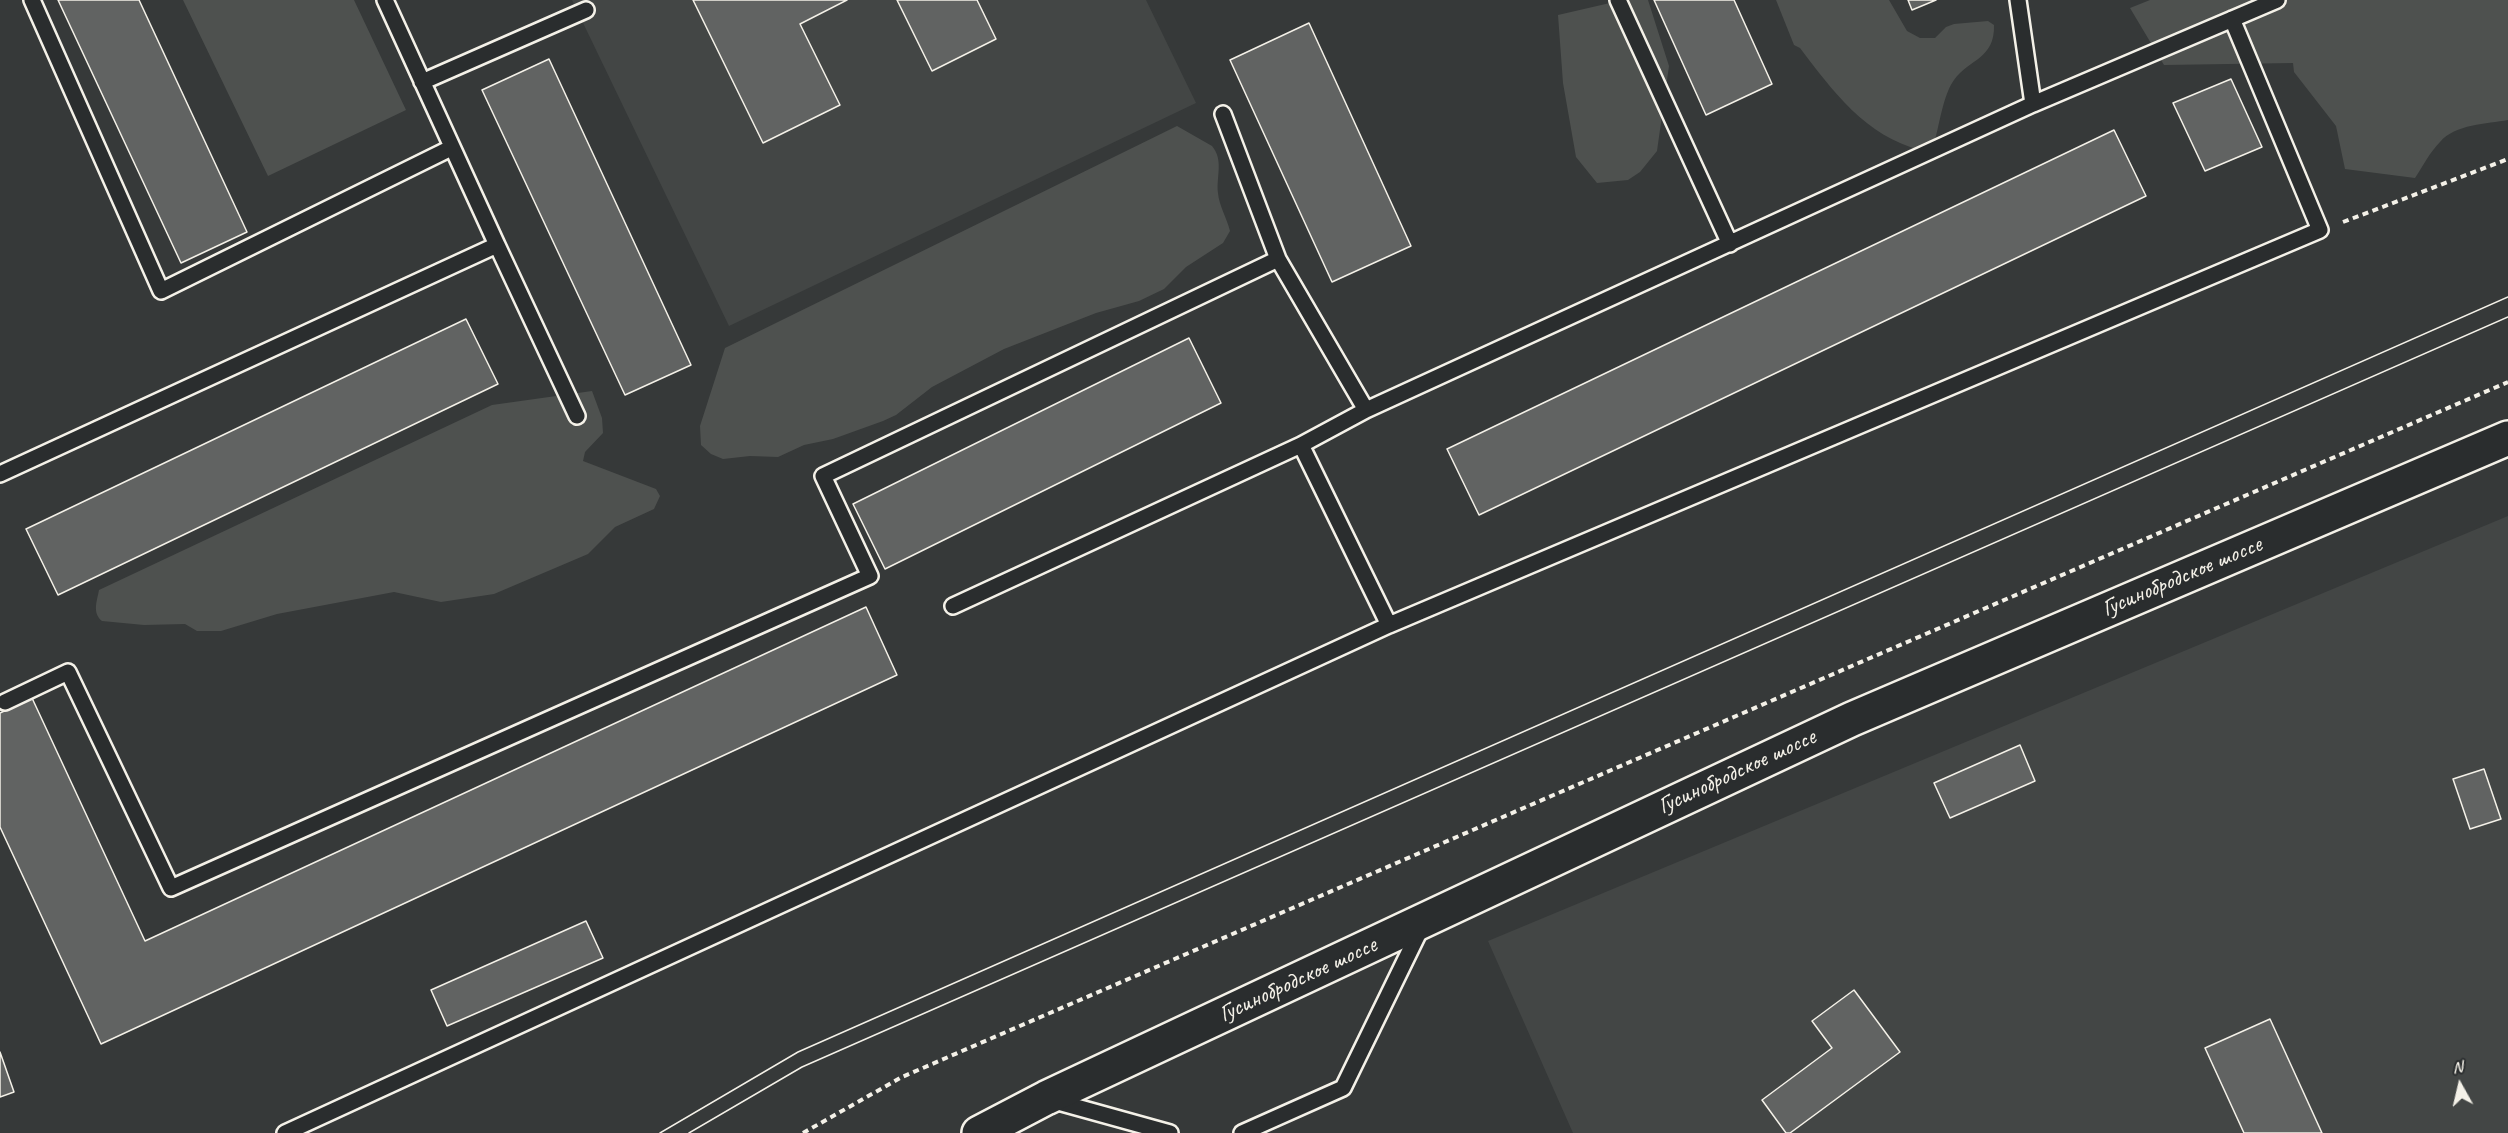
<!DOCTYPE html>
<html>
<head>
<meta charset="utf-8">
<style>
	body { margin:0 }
	#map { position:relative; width:2508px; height:1133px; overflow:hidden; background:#363939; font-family:Caveat,sans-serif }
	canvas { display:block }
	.north { position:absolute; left:2430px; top:1055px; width:60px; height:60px; -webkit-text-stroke:4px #2a2d2e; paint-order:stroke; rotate:352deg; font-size:16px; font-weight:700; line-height:24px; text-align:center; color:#f4f1e8 }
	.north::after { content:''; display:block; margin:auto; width:21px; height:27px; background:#f4f1e8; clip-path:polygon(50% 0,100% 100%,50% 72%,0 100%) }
</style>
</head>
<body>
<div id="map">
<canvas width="2508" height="1133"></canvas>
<div class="north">N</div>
</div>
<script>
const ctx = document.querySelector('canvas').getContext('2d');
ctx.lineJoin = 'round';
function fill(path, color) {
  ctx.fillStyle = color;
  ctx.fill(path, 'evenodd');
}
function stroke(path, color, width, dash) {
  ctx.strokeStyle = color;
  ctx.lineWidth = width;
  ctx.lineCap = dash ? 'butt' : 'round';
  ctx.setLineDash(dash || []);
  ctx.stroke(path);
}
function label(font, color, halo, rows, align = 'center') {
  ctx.font = font + ' Caveat,sans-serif';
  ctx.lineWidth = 4.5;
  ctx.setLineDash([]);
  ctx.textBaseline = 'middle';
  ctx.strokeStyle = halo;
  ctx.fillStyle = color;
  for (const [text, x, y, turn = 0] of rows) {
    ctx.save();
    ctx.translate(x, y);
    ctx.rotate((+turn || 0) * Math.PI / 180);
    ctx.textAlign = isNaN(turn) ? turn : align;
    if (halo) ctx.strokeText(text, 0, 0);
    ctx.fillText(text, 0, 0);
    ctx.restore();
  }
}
const built = new Path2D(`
	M572,0H1146L1196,103L729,326Z
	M2508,516V1133H1573L1488,941Z`);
const green = new Path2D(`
	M183,0H354L406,110L268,176Z
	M1623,0H1648L1669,66L1657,151L1640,172L1628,180L1597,183L1576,157L1563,83L1558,15Z
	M1776,0H1889L1907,31L1920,38H1935L1946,27L1954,24L1988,21L1994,25C1995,59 1969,59 1954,80C1943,95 1939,127 1934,144L1921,150C1866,137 1832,90 1800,48L1794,45Z
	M2150,0H2508V120C2487,124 2455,124 2440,142C2430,152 2423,166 2415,178L2345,169L2336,126L2294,72L2293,63L2164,65L2130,8Z
	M1177,126L1212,146C1224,160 1216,177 1218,193C1219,206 1227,218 1230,231L1223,243L1186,267L1164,289L1139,301L1096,313L1004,349L932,387L896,415L883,421L833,439L804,445L778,457L750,456L723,459L711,454L701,445L700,426L725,348Z
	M592,391L602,418L603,433L585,452L583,461L656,489L660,496L654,509L615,527L588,554L581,557L494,594L441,602L394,592L277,614L221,631H197L185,624L144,625L102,621C92,613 97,601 99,590L492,405Z`);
const building = new Path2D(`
	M58,0H139L247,232L181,263Z
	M693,0H847L800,24L840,105L763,143Z
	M897,0H977L996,39L932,71Z
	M1654,0H1734L1772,84L1706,115Z
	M1908,0H1936L1912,10Z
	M1309,23L1411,246L1332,282L1230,60Z
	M549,59L691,365L625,395L482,90Z
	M2231,79L2262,147L2205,171L2173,103Z
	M2114,130L2146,196L1479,515L1447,449Z
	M466,319L498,384L58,595L26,529Z
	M1189,338L1221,403L885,569L853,504Z
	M866,607L897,675L101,1044L0,827V713L32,698L145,941Z
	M2020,745L2035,781L1950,818L1934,783Z
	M2484,769L2501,819L2470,829L2453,779Z
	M586,921L603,958L447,1026L431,990Z
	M1854,990L1900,1052L1790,1133H1786L1762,1100L1832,1048L1812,1021Z
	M2270,1019L2322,1133H2244L2205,1048Z
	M0,1052L14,1092L0,1097Z`);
const path = new Path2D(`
	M2343,222L2508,159
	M803,1133L902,1077L2508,382`);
const lane = new Path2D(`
	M32,0L161,291L451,148
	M1618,0L1730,244
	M2018,0L2033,104
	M422,82L586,10
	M497,245L577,416
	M1366,410L2033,104L2277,0
	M0,474L497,245L385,0
	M953,606L1301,445
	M1389,625L2320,230L2232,19
	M5,702L68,672L171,888L870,576L823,476L1278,259
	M1051,1100L1170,1133
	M285,1133L1389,625L1301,445L1366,410L1278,259L1223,114
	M1242,1133L1343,1088L1422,926`);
const primary = new Path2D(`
	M979,1133L1046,1098L1852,719L2508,438`);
const tram = new Path2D(`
	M660,1133L798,1052L2508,297
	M689,1133L802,1067L2508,317`);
const streetNames = [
	["Гусинобродское шоссе",2182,577,-23],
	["Гусинобродское шоссе",1737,772,-25],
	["Гусинобродское шоссе",1298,980,-25]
];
fill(built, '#434645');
fill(green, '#4e514f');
fill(building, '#616362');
stroke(building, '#f4f1e8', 1.5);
stroke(lane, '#f4f1e8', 20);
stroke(primary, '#f4f1e8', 38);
stroke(path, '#f4f1e8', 4, [6, 4.5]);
stroke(lane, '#2a2d2e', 15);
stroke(primary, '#2a2d2e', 33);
stroke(tram, '#f4f1e8', 1.5);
label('24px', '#f4f1e8', '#2a2d2e', streetNames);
</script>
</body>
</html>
